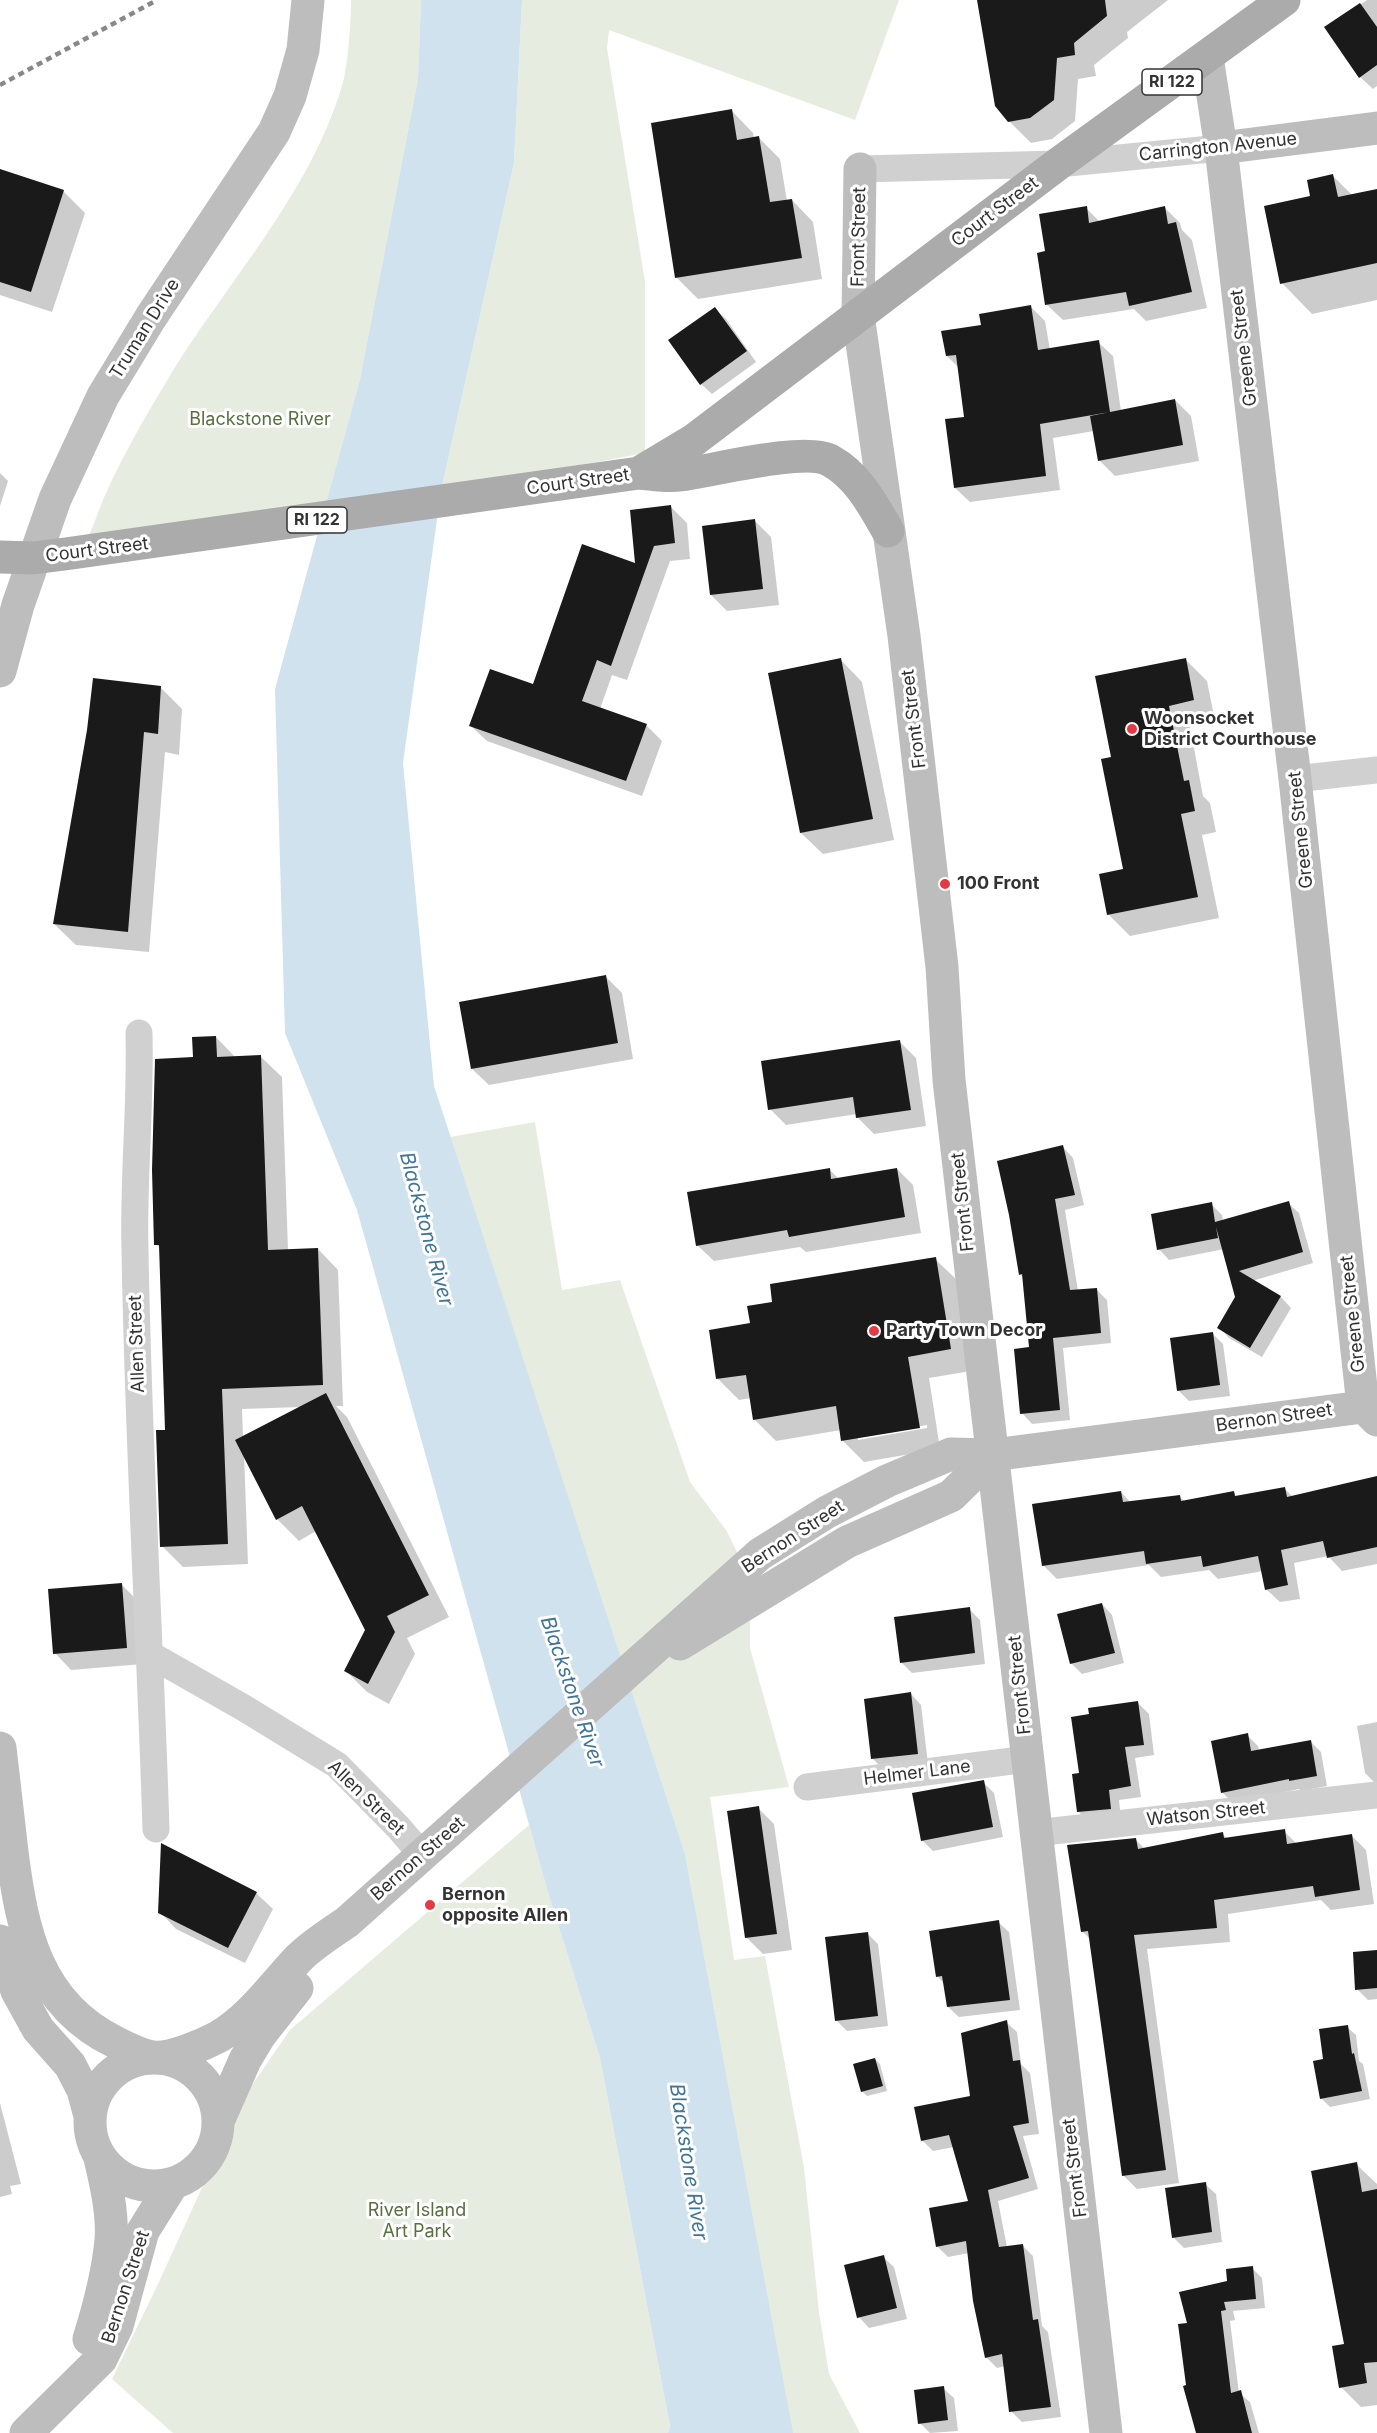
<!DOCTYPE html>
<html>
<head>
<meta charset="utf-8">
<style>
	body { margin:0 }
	canvas { display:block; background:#fff }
</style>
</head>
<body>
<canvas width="1377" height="2433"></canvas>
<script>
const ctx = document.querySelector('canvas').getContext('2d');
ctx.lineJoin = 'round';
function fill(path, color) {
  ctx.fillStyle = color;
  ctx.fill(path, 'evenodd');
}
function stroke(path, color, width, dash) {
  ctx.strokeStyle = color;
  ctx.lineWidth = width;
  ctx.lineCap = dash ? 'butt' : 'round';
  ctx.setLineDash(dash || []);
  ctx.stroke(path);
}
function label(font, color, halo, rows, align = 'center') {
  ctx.font = font + ' Inter,sans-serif';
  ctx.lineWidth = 6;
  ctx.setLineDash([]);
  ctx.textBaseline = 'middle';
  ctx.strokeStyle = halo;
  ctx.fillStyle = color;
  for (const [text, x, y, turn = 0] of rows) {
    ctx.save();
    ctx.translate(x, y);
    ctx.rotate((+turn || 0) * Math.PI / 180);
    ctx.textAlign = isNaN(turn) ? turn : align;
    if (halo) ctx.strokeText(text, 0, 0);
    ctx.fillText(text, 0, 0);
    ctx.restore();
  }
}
const green = new Path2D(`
	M351,0H421L418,79L360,379L325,507L87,539C95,524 99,508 106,493C123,455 149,410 171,374C229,280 310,193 342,86C348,68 351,20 351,0Z
	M522,0H899L855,120L609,30L607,48L645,282V453L441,491L514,163Z
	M535,1122L562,1290L620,1280L690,1482L726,1530L750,1578V1648L789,1787L710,1797L734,1960L765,1956L804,2168L819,2312L829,2374L860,2433H792L685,1854L450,1137Z
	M529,1825L547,1889L600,2058L670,2426L668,2433H173L112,2379L158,2284L243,2098L290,2030Z`);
const water = new Path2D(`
	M421,0H522L514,163L441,491L403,763L434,1086L685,1854L793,2433H668L670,2426L600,2058L547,1889L357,1210L285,1033L275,689L360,379L418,79Z`);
const shadow = new Path2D(`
	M977,0H1168L1127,32L1128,38L1094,65L1096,76L1078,79L1075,121L1052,139L1031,143L1009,121Z
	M1367,0H1377V86L1373,89L1360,77L1326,27Z
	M732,111L753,133L754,138H759L780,159L787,201L792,200L813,222L822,279L698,299L676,277Z
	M0,171L63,191L85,213L52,312L0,295Z
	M1333,176L1353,196L1377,190V300L1312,314L1282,283L1312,197Z
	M1164,207L1180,223L1182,230L1192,240L1207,308L1146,321L1134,309L1063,320L1046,304V253L1086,208L1100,222Z
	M1031,307L1045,321L1050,350L1098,342L1113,356L1121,411L1175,400L1191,416L1199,461L1115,476L1099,460L1094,431L1053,438L1060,490L970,502L955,488L965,418L959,368L947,356L983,326Z
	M715,309L726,319L756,362L712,394L701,384Z
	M0,473L8,481L0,506Z
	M671,507L687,523L690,559L670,561L627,680L612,675L600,709L646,725L662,741L642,796L487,741L471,726L534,686L637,566Z
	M755,521L771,537L779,605L727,611L711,595Z
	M1185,659L1207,681L1215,721L1190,727L1203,796L1210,803L1216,832L1202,835L1219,918L1130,936L1108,914L1125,870L1113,758Z
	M841,660L862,682L894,840L823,854L801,833Z
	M160,687L182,709L179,755L165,752L149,952L76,945L54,924Z
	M606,977L622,993L633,1059L489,1085L472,1069Z
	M216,1037L236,1058L261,1057L282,1077L288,1250L318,1249L338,1270L343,1406H336L347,1417L449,1617L407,1638L415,1654L389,1704L367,1692L346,1671L367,1630L316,1531L299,1541L277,1519L244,1453L248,1564L183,1567L162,1546L166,1431L161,1249L156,1244L195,1059ZM302,1407L243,1437L242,1409Z
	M900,1042L916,1058L926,1126L874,1134L858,1118L857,1114L786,1125L770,1109Z
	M1063,1147L1073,1158L1084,1205L1065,1210L1078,1291L1097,1290L1107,1300L1111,1343L1063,1348L1070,1420L1032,1424L1022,1413L1030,1349L1024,1278L1020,1274Z
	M829,1169L839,1179L897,1169L913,1185L921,1233L806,1252L800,1247L714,1261L697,1245Z
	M1288,1203L1299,1213L1313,1263L1252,1281L1281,1297L1291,1308L1262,1357L1229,1338L1219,1327L1237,1297L1224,1249L1169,1260L1159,1249L1211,1204L1222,1215L1223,1221Z
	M935,1259L957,1280L971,1371L929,1378L940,1449L864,1462L843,1441L841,1430L776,1441L754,1419L751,1398L739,1400L718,1379L752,1324ZM927,1425V1428L858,1440V1437Z
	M1212,1333L1223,1344L1230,1396L1189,1401L1179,1391Z
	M1377,1478V1564L1342,1571L1328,1556L1294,1563L1300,1599L1280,1602L1266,1589L1263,1571L1218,1579L1209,1570L1161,1577L1149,1565L1057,1579L1043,1565L1121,1492L1131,1503L1180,1497L1185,1502L1233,1493L1237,1497L1284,1488L1293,1497Z
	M121,1584L138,1601L143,1664L71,1670L55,1653Z
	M1102,1604L1112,1615L1124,1663L1082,1674L1071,1663Z
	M969,1609L980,1620L985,1664L912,1673L901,1662Z
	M911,1694L921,1705L928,1764L883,1769L872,1758Z
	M1138,1703L1149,1714L1154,1755L1135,1758L1141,1797L1119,1800L1121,1819L1089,1823L1079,1812L1081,1774Z
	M1377,1722V1784H1376L1365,1773L1357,1726Z
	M1247,1735L1258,1746L1259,1751L1310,1741L1321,1752L1327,1786L1301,1791L1299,1789L1233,1803L1222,1792Z
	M983,1782L994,1793L1003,1837L933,1851L922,1840Z
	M758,1808L774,1824L792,1950L763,1954L747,1938Z
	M1284,1831L1297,1844L1351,1835L1366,1850L1374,1904L1331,1910L1321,1900L1228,1914L1230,1942L1147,1949L1179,2183L1137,2189L1123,2175L1090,1939L1082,1931L1135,1839L1145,1849L1222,1834L1228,1839Z
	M256,1893L273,1909L245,1963L176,1929L160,1912Z
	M998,1922L1009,1932L1020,2010L959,2017L948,2007L945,1984L937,1976Z
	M867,1933L878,1944L888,2026L847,2031L836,2020Z
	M1377,1951V1999L1368,2000L1357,1989Z
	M1006,2022L1017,2032L1021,2064L1030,2073L1039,2134L1023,2136L1038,2189L998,2201L1007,2247L1022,2245L1033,2256L1042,2326L1048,2332L1061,2417L1022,2422L1011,2411L1005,2366L997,2368L986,2357L969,2253L948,2257L937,2246L969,2202L954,2147L933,2151L922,2140L971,2097Z
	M1347,2027L1356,2035L1359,2061L1363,2064L1370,2099L1330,2107L1321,2098L1324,2061Z
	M875,2059L880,2064L887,2091L867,2096L862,2091Z
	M0,2103L21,2184L10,2186L12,2194L0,2197Z
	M1356,2164L1377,2184V2405L1361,2407L1341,2387L1346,2345Z
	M1205,2184L1216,2194L1222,2242L1184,2248L1173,2237Z
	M883,2257L894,2267L907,2319L869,2328L859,2317Z
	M1252,2268L1262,2278L1265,2308L1233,2311L1235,2320L1230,2321L1239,2393L1250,2402L1259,2433H1222L1188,2386V2324L1229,2282Z
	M943,2388L954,2398L958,2431L930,2433L920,2423Z`);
const building = new Path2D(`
	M977,0H1105L1107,16L1074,43L1075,55L1057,58L1054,100L1030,118L1008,122L995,106Z
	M1360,3L1377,27V65L1359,78L1324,27Z
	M732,109L737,140L759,136L770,202L792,199L802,258L675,278L651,123Z
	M0,169L64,190L31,292L0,282Z
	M1333,174L1338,197L1377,189V263L1280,284L1264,206L1310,196L1307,180Z
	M1087,206L1089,223L1165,206L1168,224L1176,222L1192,292L1129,306L1126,292L1045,305L1037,253L1045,251L1039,214Z
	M1031,305L1038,350L1099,340L1110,412L1040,424L1046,476L954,488L945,419L964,417L956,355L946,356L941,331L981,325L979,314Z
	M715,307L747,351L700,385L668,340Z
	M1175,399L1183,445L1098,461L1090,416Z
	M671,505L675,543L654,546L611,666L597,660L582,701L647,724L626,781L469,726L490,669L533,684L582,544L635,563L630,510Z
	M755,519L763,589L710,595L702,526Z
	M841,658L873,819L800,833L768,673Z
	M1186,658L1194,700L1169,706L1184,781L1189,780L1195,811L1181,814L1198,897L1107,915L1099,874L1123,869L1101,759L1111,757L1095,676Z
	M93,678L161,686L158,734L144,732L128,932L53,924L87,730Z
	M606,975L618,1043L471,1069L459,1002Z
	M216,1036L217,1057L261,1055L268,1250L318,1248L323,1385L222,1389L228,1544L160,1547L156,1430H165L159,1245H154L152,1170L155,1059L193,1057L192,1037Z
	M900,1040L911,1110L856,1118L853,1097L768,1110L761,1061Z
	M1063,1145L1075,1195L1055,1199L1070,1290L1097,1288L1101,1333L1053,1338L1060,1410L1020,1414L1014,1349L1029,1347L1022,1274L1019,1275L1009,1215L997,1161Z
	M830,1168L831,1179L897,1168L905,1217L789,1237L787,1230L696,1246L687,1192Z
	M1289,1201L1303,1252L1239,1271L1281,1296L1250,1348L1217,1328L1235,1297L1216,1227L1218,1238L1157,1250L1151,1214L1212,1202L1215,1222Z
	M936,1257L951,1349L908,1357L920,1428L841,1441L836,1406L753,1420L746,1375L716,1379L709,1330L750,1323L747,1306L772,1302L770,1284Z
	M1213,1332L1220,1385L1177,1391L1170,1338Z
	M326,1393L429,1595L387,1616L395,1632L368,1684L344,1671L365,1630L302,1506L276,1520L235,1440Z
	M1377,1476V1547L1327,1558L1323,1541L1281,1550L1288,1585L1265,1590L1258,1556L1203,1567L1201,1556L1146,1564L1144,1551L1042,1566L1032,1504L1121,1491L1123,1502L1180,1495L1181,1501L1234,1491L1235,1496L1285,1487L1287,1497Z
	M122,1583L127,1648L53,1654L48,1589Z
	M1102,1603L1115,1653L1070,1664L1057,1614Z
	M970,1607L975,1653L900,1663L894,1617Z
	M911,1692L918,1754L871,1759L864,1699Z
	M1138,1701L1144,1745L1125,1747L1131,1786L1109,1790L1111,1809L1077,1812L1072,1774L1079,1773L1071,1717L1089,1714L1088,1708Z
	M1248,1733L1251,1751L1311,1740L1317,1776L1289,1781V1779L1221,1793L1211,1741Z
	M984,1780L993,1827L921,1841L912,1793Z
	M759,1806L777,1934L745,1938L727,1811Z
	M1285,1829L1287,1844L1352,1834L1360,1890L1315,1897L1313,1886L1214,1900L1217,1928L1134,1935L1166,2170L1122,2176L1088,1931L1081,1932L1067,1845L1136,1838L1138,1849L1223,1832L1224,1838Z
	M161,1843L257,1892L228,1948L158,1913Z
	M999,1920L1010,2000L947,2007L942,1976L936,1977L929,1931Z
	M868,1932L878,2016L835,2021L825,1937Z
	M1377,1950V1988L1355,1990L1353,1952Z
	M1007,2020L1013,2061L1020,2060L1029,2123L1013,2126L1029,2178L988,2190L999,2247L1023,2244L1033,2320L1038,2319L1051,2407L1009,2412L1002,2354L985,2358L973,2301L966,2241L936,2247L929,2208L968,2201L949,2135L921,2141L914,2107L970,2096L961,2033Z
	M1348,2025L1352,2054L1354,2053L1362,2091L1320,2099L1313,2061L1323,2059L1319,2029Z
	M875,2058L883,2086L861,2092L853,2064Z
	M1357,2162L1362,2192L1377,2189V2362L1364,2363L1367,2383L1339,2388L1332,2346L1344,2344L1311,2171Z
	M1206,2182L1212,2232L1172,2238L1165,2188Z
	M884,2255L897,2308L857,2318L844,2265Z
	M1253,2266L1256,2299L1224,2302L1226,2310L1221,2311L1231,2393L1241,2390L1252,2433H1196L1183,2386L1186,2385L1178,2324L1187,2323L1179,2292L1227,2281L1226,2269Z
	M944,2386L948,2420L918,2424L914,2390Z`);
const street = new Path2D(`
	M860,169L1058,164L1221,148
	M1295,779L1377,770
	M139,1033C141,1105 133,1177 135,1250C138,1443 150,1636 156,1829
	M151,1655L244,1708L337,1765L398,1827L422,1855
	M807,1787L1028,1759
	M1035,1833L1377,1795`);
const secondary = new Path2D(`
	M1207,57L1221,148L1295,779L1363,1406L1377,1420
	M1221,148L1377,128
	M860,169L858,315L904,636L942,967L949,1080L966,1227L1106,2433
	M0,671L18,605L55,499L103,396L151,317L274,132L290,96L303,50L308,0
	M680,1644L847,1542L951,1496L993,1455
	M0,1748C4,1782 8,1817 12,1852C22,1931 37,2004 115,2042C127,2048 140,2055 153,2057C170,2059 203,2045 218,2037C250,2019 274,1984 299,1958C313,1944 331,1933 347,1922L760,1554L827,1512L887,1481L951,1454L993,1455L1377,1405
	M0,1941L17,1991L38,2029L70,2065L83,2090L90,2116
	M90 2122a64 64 0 1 1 128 0a64 64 0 1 1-128 0Z
	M219,2119L245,2060L260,2035L297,1988
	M89,2339C99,2307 108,2273 111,2240C113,2213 106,2184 100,2158
	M26,2433L101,2359L117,2326L143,2231L173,2183`);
const primary = new Path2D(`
	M639,473C652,474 667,477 680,475C712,471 806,446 831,461C858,476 873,505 888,531
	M0,557L33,558L65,554L639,473L694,440L1058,164L1284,0`);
const rail = new Path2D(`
	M0,85L157,0`);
const markers = [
	[1132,729,6,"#e63946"],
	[945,884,6,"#e63946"],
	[874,1331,6,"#e63946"],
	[430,1905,6,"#e63946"]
];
const shields = [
	[1172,82,60],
	[317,520,60]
];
const shieldNames = [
	["RI 122",1172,82],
	["RI 122",317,520]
];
const streetNames = [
	["Carrington Avenue",1218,147,-6],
	["Court Street",995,212,-37],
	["Front Street",859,237,-89],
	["Truman Drive",145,329,-58],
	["Greene Street",1244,348,-97],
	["Court Street",578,482,-8],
	["Court Street",97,550,-7],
	["Front Street",914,719,-97],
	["Greene Street",1301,830,-96],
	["Front Street",963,1202,-96],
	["Greene Street",1353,1314,-96],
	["Allen Street",137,1344,-92],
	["Bernon Street",1274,1418,-8],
	["Bernon Street",793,1537,-33],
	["Front Street",1020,1685,-96],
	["Helmer Lane",917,1773,-7],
	["Allen Street",366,1798,44],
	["Watson Street",1206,1814,-6],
	["Bernon Street",418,1859,-41],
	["Front Street",1075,2168,-97],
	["Bernon Street",126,2287,-72]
];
const parkNames = [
	["Blackstone River",260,420],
	["River Island",417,2211],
	["Art Park",417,2232]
];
const poiNames = [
	["Woonsocket",1144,719],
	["District Courthouse",1144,740],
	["100 Front",957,884],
	["Party Town Decor",886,1331],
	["Bernon",442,1895],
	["opposite Allen",442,1916]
];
const waterNames = [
	["Blackstone River",426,1229,75],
	["Blackstone River",572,1692,71],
	["Blackstone River",688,2162,81]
];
fill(green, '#e6ecdf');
fill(water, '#cfe2ee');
fill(shadow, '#0003');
fill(building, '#1a1a1a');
stroke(street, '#d0d0d0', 27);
stroke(secondary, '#bdbdbd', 33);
stroke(primary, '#ababab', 33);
stroke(rail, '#888', 4.5, [6, 4.5]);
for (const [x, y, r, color] of markers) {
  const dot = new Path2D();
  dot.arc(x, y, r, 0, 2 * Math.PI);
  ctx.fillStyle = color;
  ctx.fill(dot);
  stroke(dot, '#fff', 2);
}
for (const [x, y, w] of shields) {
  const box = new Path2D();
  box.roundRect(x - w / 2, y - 13, w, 26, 4.5);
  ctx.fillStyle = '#fff';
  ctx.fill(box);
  stroke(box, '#333', 1.5);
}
label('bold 16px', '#333', null, shieldNames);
label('18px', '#333', '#fff', streetNames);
label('18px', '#56703f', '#fff', parkNames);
label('bold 18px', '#333', '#fff', poiNames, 'left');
label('italic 20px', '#3f7597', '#fff', waterNames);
</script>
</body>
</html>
